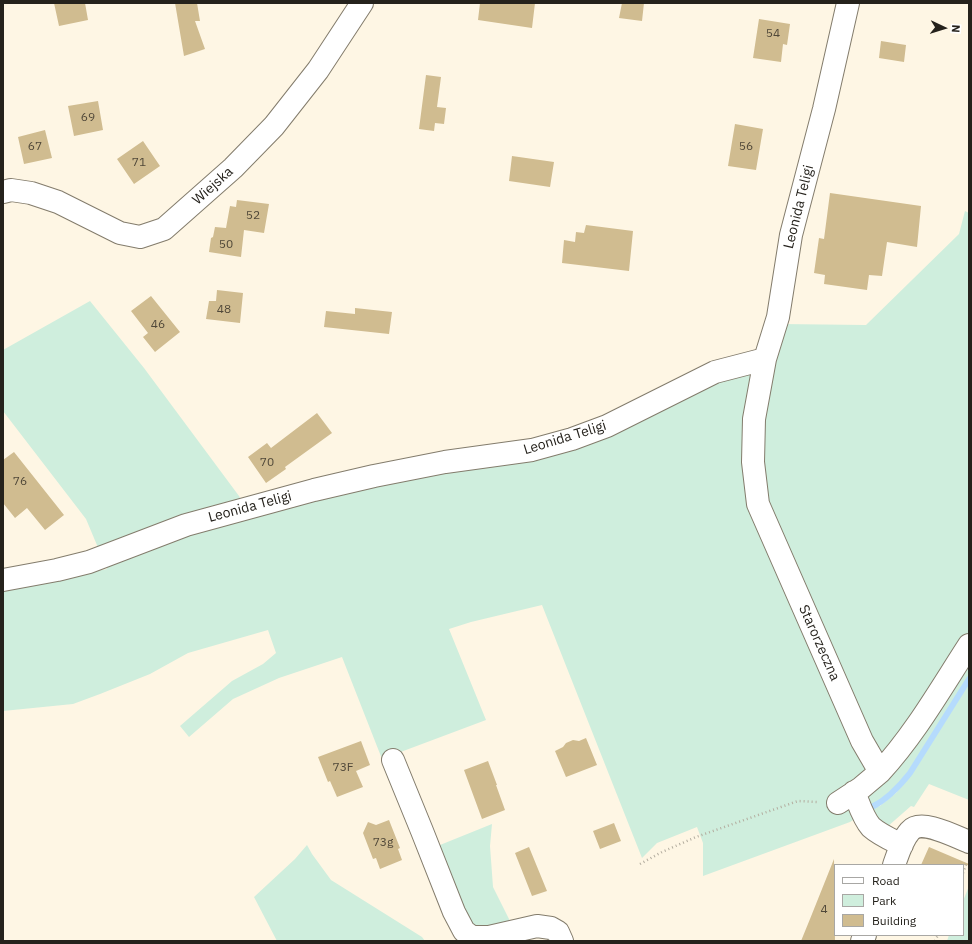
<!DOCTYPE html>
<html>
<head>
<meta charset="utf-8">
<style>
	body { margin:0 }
	#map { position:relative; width:972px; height:944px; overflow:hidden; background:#fef6e4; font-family:"IBM Plex Sans",sans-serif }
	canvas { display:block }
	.frame { position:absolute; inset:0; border:4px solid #25221c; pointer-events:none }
	.legend { position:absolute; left:834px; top:864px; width:130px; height:72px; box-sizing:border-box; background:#fff; border:1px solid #a8a7a4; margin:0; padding:5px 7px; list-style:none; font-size:12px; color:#25221c }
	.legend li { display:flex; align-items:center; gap:8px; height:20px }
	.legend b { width:20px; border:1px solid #a8a7a4 }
	.north { position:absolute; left:924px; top:8px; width:40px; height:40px; -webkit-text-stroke:3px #fff; paint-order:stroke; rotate:94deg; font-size:11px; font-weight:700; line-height:16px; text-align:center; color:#25221c }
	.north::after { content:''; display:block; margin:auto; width:14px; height:18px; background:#25221c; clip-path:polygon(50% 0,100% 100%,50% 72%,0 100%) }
</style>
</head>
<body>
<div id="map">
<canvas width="972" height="944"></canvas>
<div class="frame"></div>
<ul class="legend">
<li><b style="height:5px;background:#fff"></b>Road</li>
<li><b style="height:11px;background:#cfeedd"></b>Park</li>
<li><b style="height:11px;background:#d0bc90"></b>Building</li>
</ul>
<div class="north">N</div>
</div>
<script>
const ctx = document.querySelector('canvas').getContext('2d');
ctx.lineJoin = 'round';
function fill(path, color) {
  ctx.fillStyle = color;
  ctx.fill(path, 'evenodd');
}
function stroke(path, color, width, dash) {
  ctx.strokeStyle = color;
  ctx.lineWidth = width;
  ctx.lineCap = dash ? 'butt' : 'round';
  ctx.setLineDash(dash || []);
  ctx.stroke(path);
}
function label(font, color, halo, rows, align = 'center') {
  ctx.font = font + ' "IBM Plex Sans",sans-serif';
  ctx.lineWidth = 3;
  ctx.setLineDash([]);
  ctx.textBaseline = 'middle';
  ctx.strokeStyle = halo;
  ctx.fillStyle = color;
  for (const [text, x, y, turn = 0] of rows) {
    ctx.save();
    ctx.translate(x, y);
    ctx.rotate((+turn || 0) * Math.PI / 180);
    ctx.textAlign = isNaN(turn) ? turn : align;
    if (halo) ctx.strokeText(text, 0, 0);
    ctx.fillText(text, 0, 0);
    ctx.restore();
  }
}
const green = new Path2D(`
	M965,211L969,213V675L908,773L888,796L872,805L874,808L880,806L896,793L911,775L969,682V800L929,784L914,807L911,806L879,834L862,815L850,822L703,876V843L697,827L657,843L642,858L542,605L471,622L449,629L486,720L382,759L342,657L279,678L233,699L189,737L180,726L232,681L263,664L276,653L268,630L188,653L150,674L100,694L73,704L3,711V573L56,579L107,569L86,519L3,411V350L90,301L144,368L239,496L250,517L356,484L525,458L747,363L780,324L866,325L959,234Z
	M492,824L490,846L493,887L513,927L478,930L461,916L444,870L440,845Z
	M307,845L312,854L331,880L422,937L425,941H277L254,897L295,859Z
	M969,886V941H947L949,935H963V901Z`);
const stream = new Path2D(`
	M872,807C888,799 899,787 910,773L969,679`);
const building = new Path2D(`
	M54,3H85L88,20L59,26Z
	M175,3H197L200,21H195L205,49L184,56Z
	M480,3H535L532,28L478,20Z
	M622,3H644L642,21L619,18Z
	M759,19L790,24L787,45L783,44L781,62L753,58Z
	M881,41L906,45L904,62L879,58Z
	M426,75L441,77L437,107L446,108L444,124L435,123L434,131L419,129Z
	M98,101L103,130L74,136L68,106Z
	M735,124L763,129L756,170L728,166Z
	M45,130L52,158L24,164L18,137Z
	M143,141L160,166L134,184L117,159Z
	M512,156L554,162L550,187L509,181Z
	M830,193L921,206L917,247L887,242L882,276L869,275L867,290L824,284L825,275L814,273L819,238L824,239Z
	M237,200L269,204L264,233L244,230L241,257L209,252L211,238L213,237L215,227L226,228L230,206L236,207Z
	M586,225L633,231L629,271L562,263L564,240L575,242L576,232L584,233Z
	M217,290L243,293L240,323L206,319L209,301H216Z
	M151,296L180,332L155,352L143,337L148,333L131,311Z
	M355,308L392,312L389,334L324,327L326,311L355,314Z
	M317,413L332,433L285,467L286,469L266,483L248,457L267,443L271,448Z
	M14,452L64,515L45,530L27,508L15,518L3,503V460Z
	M586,738L597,765L566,777L555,751L563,747L566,743L573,740L579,741Z
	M361,741L370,765L356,771L363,787L337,797L330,781L328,782L318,757Z
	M488,761L497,785H496L505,810L482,819L464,770Z
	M389,820L400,848L398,849L402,860L380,869L376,858L373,859L363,833L368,822L376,825Z
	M614,823L621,841L600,849L593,831Z
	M529,847L547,891L532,896L515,853Z
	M929,847L969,864V865H921Z
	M834,859L835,941H801L810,919Z`);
const path = new Path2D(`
	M640,864L662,852L696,837L798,801L818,802
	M963,873L967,862
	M935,941L938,935`);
const minor = new Path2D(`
	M3,192L11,190L31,193L58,202L120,233L140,237L164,229L233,168L274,126L318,70L362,3
	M765,359L754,419L753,462L758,504L862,741L880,772C915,734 941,688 969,645
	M3,580L57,570L89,562L186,525L314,490L374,476L445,462L532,450L572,439L607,426L715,372L765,359L778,317L791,235L824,109L848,3
	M393,760L422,831L454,912L464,931L472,937H489L537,926L551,928L558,932L562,941
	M854,792C859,804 863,818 871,827C880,835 892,840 902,845
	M838,803L861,788L880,772
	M894,865C898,854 902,840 910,831C921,818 956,837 969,842
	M862,941L865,935`);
const numberNames = [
	["54",773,34],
	["69",88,118],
	["67",35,147],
	["56",746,147],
	["71",139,163],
	["52",253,216],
	["50",226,245],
	["48",224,310],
	["46",158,325],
	["70",267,463],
	["76",20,482],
	["73F",343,768],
	["73g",383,843],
	["4",824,910]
];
const streetNames = [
	["Wiejska",213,186,-42],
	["Leonida Teligi",799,207,-76],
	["Leonida Teligi",565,438,-17],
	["Leonida Teligi",250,507,-15],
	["Starorzeczna",819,643,66]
];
fill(green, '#cfeedd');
stroke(stream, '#b5dbfd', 6);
fill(building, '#d0bc90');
stroke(minor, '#837c6c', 24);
stroke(path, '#b3ad9f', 2.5, [1, 3]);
stroke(minor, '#fff', 22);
label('12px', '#504839', null, numberNames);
label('14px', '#25221c', '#fff', streetNames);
</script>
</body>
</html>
